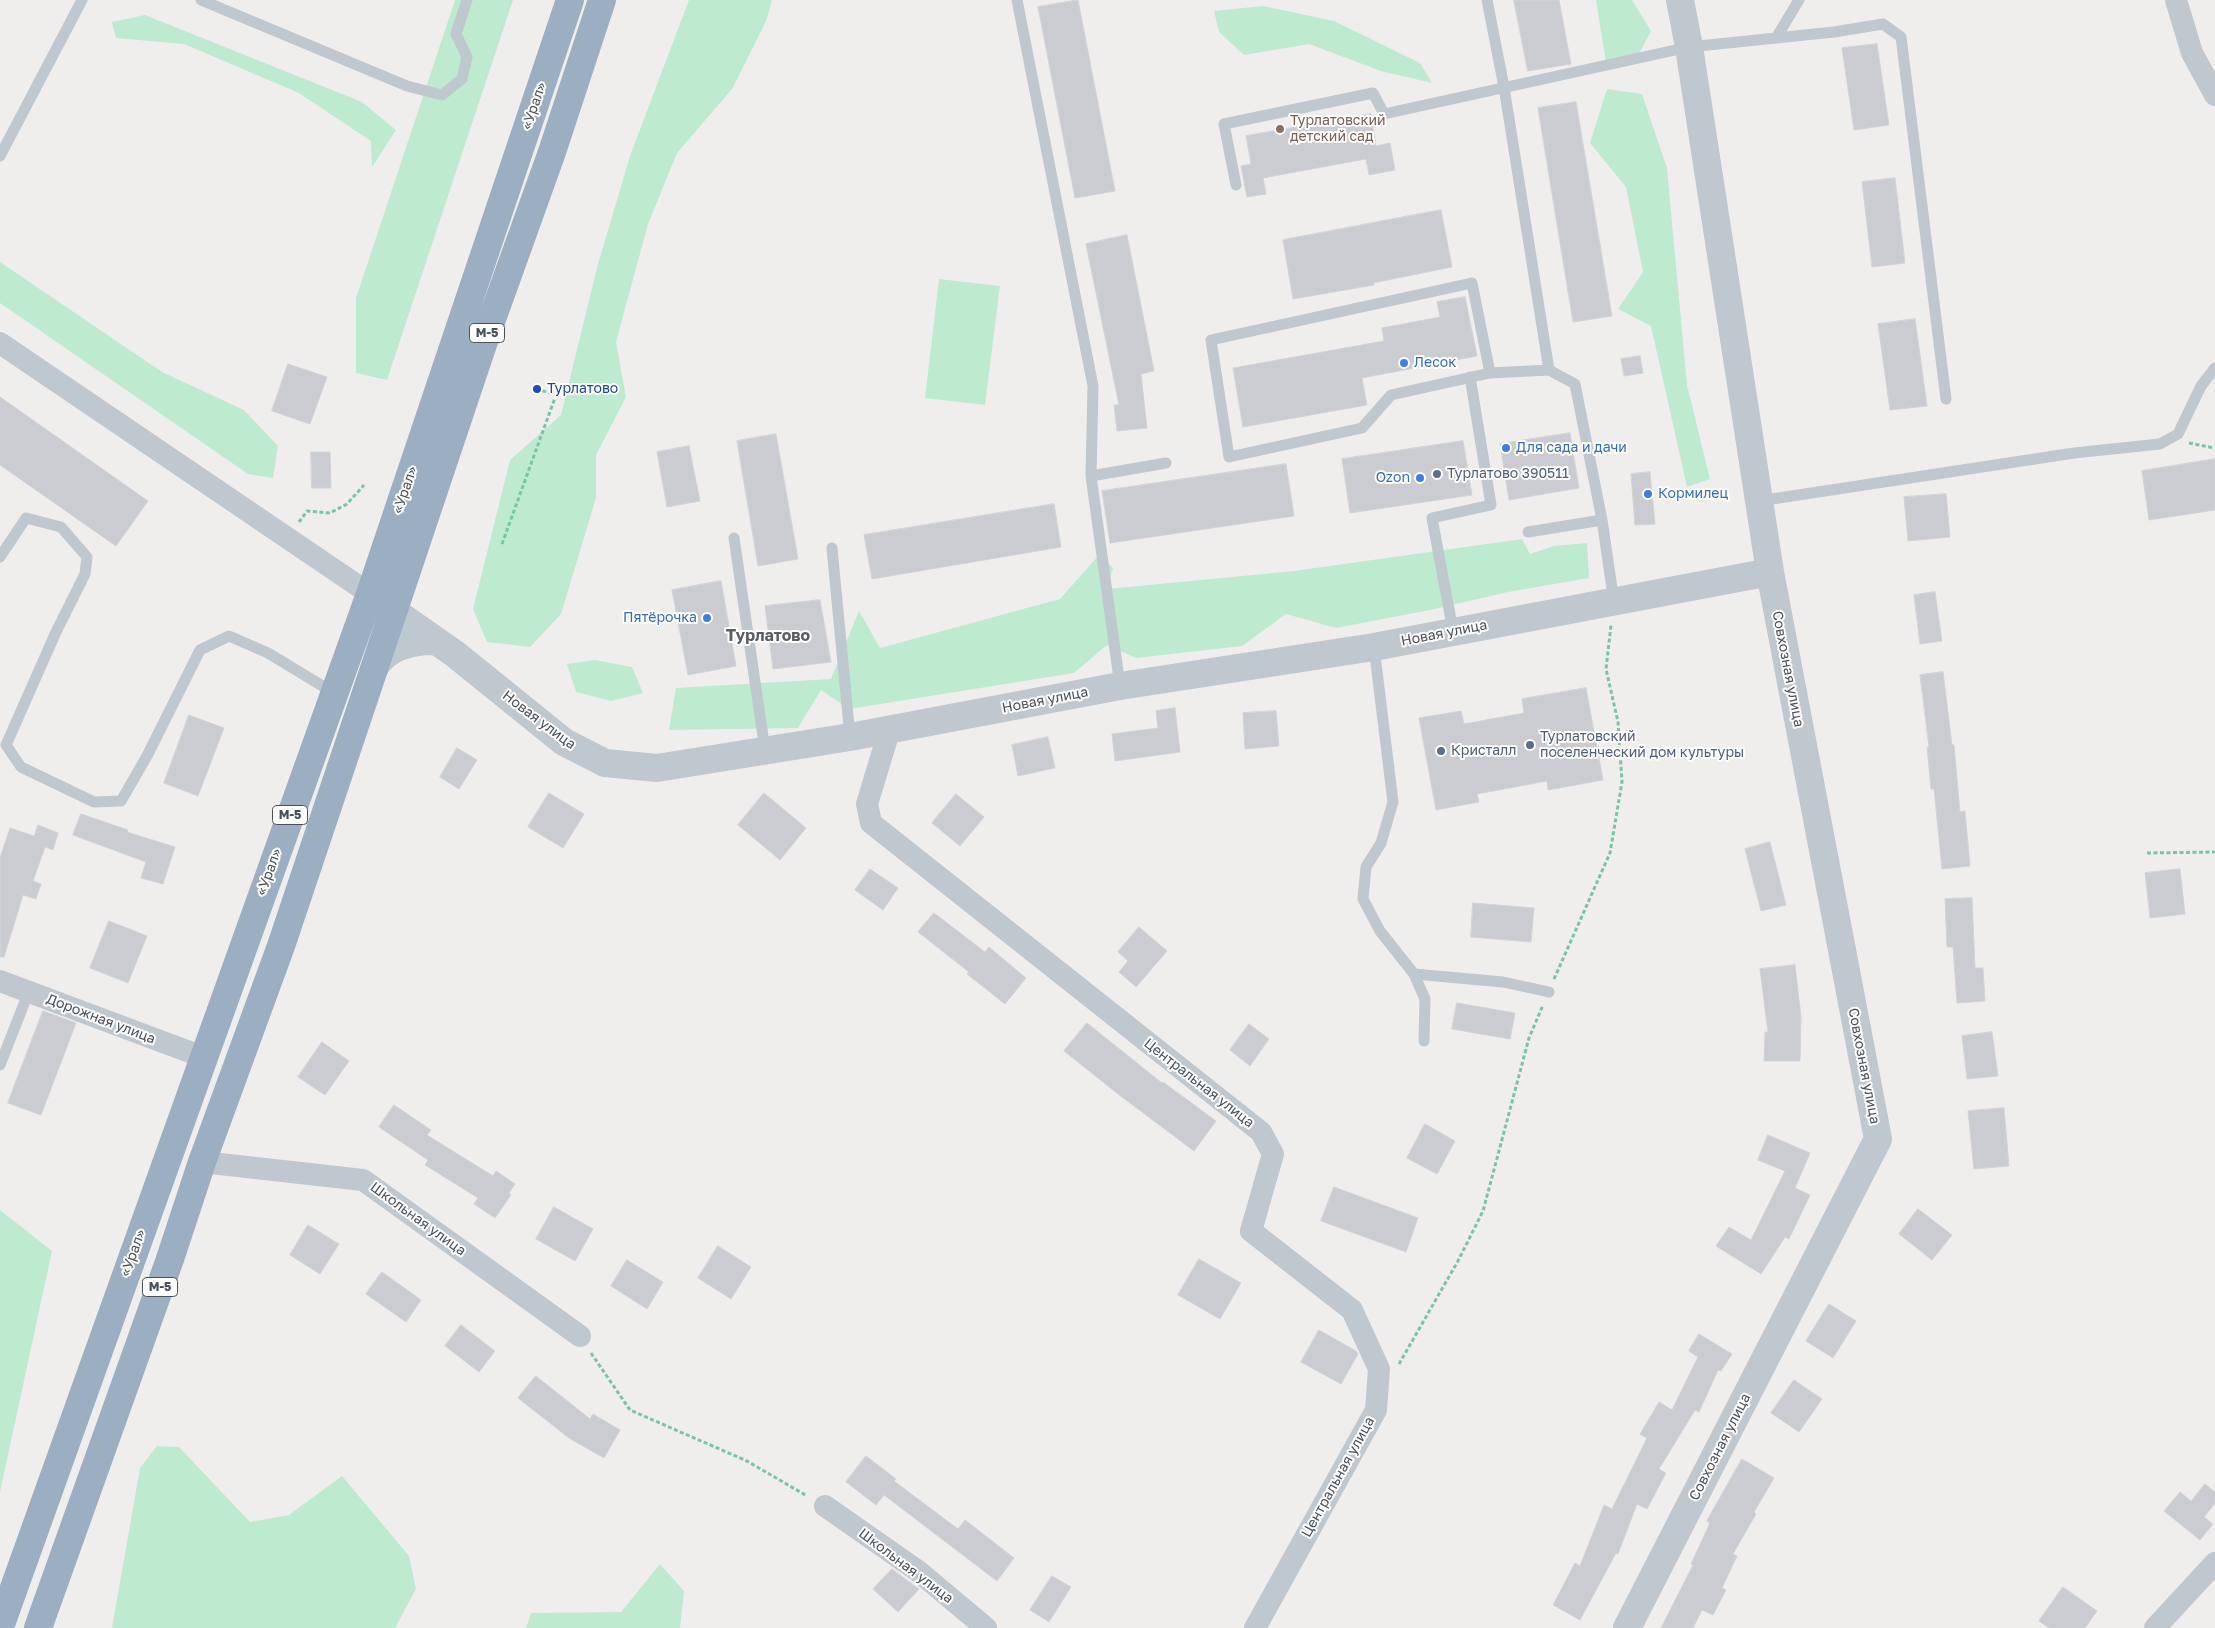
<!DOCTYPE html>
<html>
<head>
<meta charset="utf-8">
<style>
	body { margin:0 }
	canvas { display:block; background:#f0eded }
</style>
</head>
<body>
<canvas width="2215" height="1628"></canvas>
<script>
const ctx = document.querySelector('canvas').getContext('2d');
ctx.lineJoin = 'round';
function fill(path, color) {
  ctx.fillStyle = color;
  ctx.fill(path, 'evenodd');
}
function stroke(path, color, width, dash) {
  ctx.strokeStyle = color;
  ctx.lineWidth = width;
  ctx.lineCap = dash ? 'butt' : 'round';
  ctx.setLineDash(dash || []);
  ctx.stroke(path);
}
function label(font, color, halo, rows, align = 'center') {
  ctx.font = font + ' "Golos Text",sans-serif';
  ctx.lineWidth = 4;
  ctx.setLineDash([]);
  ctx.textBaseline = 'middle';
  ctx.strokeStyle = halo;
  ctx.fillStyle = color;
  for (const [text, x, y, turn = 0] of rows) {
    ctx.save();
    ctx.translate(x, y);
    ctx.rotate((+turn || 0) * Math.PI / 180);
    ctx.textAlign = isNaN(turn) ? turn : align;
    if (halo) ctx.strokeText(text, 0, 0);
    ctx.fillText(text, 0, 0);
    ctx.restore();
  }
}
const green = new Path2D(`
	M455,0H513L387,380L356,373V298Z
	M689,0H772L766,21L732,89L677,153L648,224L616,342L626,397L596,455V498L561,614L530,647L487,642L473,609L510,460L561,415L598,264L630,156Z
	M1596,0H1632L1651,31L1636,60L1606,62Z
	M1263,6L1334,21L1420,63L1432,83L1381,71L1309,44L1244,55L1219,32L1214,11Z
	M145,15L362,102L396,130L372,167L371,141L299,93L184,44L116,38L112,22Z
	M1607,89L1642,94L1667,168L1687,385L1710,479L1687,487L1651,326L1618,309L1643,272L1626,187L1590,143Z
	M0,262L162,372L244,410L278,446L273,478L248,474L0,303Z
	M939,279L1000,286L985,405L925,398Z
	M1522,539L1530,554L1554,546L1587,543L1589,578L1508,592L1430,610L1336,628L1286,614L1242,646L1136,658L1107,645L1074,673L849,709L821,690L798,728L669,730L676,688L831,679L859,611L880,648L1060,599L1099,555L1113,568L1107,589L1294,571Z
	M595,660L632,667L643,693L611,701L576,692L567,664Z
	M0,1210L52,1251L0,1492Z
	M157,1446L179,1447L250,1522L289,1515L342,1476L409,1556L416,1589L395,1628H112L140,1468Z
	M660,1564L684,1591L680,1628H526L531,1613L621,1612Z`);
const building = new Path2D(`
	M1078,0L1115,191L1075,198L1038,7Z
	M1514,0H1559L1571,64L1528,71Z
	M1877,44L1889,125L1854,130L1842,48Z
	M1576,102L1612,316L1573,322L1538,108Z
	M1371,114L1376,146L1390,143L1395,170L1369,175L1366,159L1263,178L1266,194L1247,197L1241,166L1251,164L1246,136Z
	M1895,178L1905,263L1872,267L1862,182Z
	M1441,210L1452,267L1373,283L1374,285L1293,299L1283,240Z
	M1127,235L1154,371L1141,374L1147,428L1117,431L1114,405H1119L1086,244Z
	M1465,297L1477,356L1362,378L1367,405L1243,427L1233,368L1384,341L1382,328L1440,317L1437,302Z
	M1915,319L1927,406L1890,410L1878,324Z
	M1640,356L1643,373L1624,376L1621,359Z
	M288,364L327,377L310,424L272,411Z
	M0,397L148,501L116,546L0,465Z
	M1570,433L1579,488L1509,500L1500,444Z
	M776,434L798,559L758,566L737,441Z
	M1463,441L1472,495L1350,513L1342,459Z
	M689,446L700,501L667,507L657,452Z
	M311,452H330L331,488H312Z
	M2215,459V510L2149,520L2142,471Z
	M1286,464L1294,516L1110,543L1102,491Z
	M1650,472L1655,524L1635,525L1631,474Z
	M1946,494L1950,537L1908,541L1904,497Z
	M1054,504L1061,547L872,579L864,535Z
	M721,581L736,666L688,675L672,590Z
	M1935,592L1942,641L1920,644L1914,595Z
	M820,600L831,662L773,669L765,606Z
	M1943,672L1952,745H1954L1960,812L1965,811L1970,866L1942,869L1934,789H1931L1927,747H1929L1920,675Z
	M1586,688L1603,780L1548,790L1547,781L1477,794L1479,802L1436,810L1419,718L1461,711L1464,724L1524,713L1522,699Z
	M1175,708L1180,752L1115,761L1112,734L1158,728L1156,711Z
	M1276,711L1279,746L1245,749L1243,713Z
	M189,715L224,728L198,796L164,783Z
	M1048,737L1055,768L1018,776L1012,745Z
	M457,748L477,760L459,789L440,777Z
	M549,793L584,814L563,848L528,827Z
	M764,793L806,828L780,860L738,825Z
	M956,794L984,817L960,846L932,823Z
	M81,814L128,830L127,832L175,847L163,884L141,878L146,862L73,835Z
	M38,825L58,833L53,850L45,847L33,881L41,884L36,899L23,895L4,957H0V858L10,828L34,836Z
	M1770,842L1786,905L1761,911L1745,849Z
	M870,869L898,888L883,910L855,890Z
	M2180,869L2185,914L2150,918L2145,873Z
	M1972,898L1975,968H1983L1985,1001L1957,1003L1953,947H1947L1945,899Z
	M1473,903L1534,908L1531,942L1471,937Z
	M934,913L985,952L989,947L1026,978L1005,1004L967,974L969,972L918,932Z
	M109,921L147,936L128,983L90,968Z
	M1139,927L1167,951L1136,987L1119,972L1128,961L1118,952Z
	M1795,965L1801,1017L1800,1061H1764L1765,1032H1768L1760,969Z
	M1457,1003L1515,1013L1510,1039L1452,1029Z
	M43,1011L76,1023L41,1115L8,1103Z
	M1087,1023L1162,1083L1163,1082L1216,1121L1194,1151L1118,1094L1064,1051Z
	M1249,1024L1269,1039L1250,1066L1230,1050Z
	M1992,1032L1998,1076L1967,1079L1962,1036Z
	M322,1042L349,1061L325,1095L298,1077Z
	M394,1105L431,1130L427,1135L493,1176L496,1171L515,1184L509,1193L511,1195L495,1218L474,1204L478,1198L425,1165L428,1160L379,1127Z
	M2004,1108L2009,1166L1974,1169L1968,1111Z
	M1425,1124L1455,1141L1437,1174L1407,1158Z
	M1768,1135L1810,1153L1795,1188L1810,1195L1789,1239L1785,1237L1761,1274L1716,1246L1729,1227L1751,1240L1785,1171L1758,1160Z
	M1334,1187L1418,1218L1406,1252L1321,1221Z
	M554,1207L593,1229L575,1261L536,1239Z
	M1918,1209L1952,1235L1932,1260L1899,1234Z
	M308,1225L339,1244L320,1274L290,1255Z
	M718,1246L751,1267L731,1299L698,1278Z
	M1199,1259L1241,1283L1220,1319L1178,1295Z
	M627,1260L663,1282L647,1309L611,1286Z
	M382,1272L421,1300L406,1322L366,1294Z
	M1829,1304L1856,1321L1833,1358L1806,1341Z
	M461,1325L495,1351L479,1372L445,1346Z
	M1319,1330L1356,1351L1358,1354L1341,1384L1301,1362Z
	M1699,1334L1732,1354L1721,1371L1718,1370L1699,1412L1695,1410L1659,1469L1666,1473L1647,1509L1637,1504L1618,1554L1616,1553L1580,1620L1553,1605L1575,1563L1580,1566L1604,1505L1612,1509L1647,1438L1640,1434L1659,1402L1672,1410L1698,1357L1689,1351Z
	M536,1376L590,1419L593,1414L620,1430L604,1458L569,1438L518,1398Z
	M1794,1380L1822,1399L1799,1432L1771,1413Z
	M866,1456L896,1479L894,1481L958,1529L965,1520L1014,1558L997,1581L884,1495L876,1505L846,1482Z
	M1742,1459L1774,1478L1754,1512L1756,1514L1733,1554L1737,1556L1722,1588L1726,1590L1713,1615L1702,1610L1693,1628H1661L1693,1565L1691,1564L1710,1523L1707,1521Z
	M2205,1484L2215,1492V1503L2204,1517L2213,1524L2200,1540L2164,1511L2180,1492L2191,1501Z
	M892,1569L919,1589L898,1612L873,1589Z
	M1052,1576L1071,1587L1049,1622L1030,1610Z
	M2063,1587L2097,1611L2085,1628H2049L2039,1621Z`);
const path = new Path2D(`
	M2189,443L2215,448
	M299,522L307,511L330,513L347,504L364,485
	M502,544L556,395L537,389
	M2147,853L2215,852
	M1554,979L1610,853L1622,782L1618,722L1606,669L1611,625
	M591,1353L630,1410L747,1461L807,1496
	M1399,1364L1458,1261L1483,1211L1529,1038L1543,1005`);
const service = new Path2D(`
	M201,0L407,86L442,95L462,79L467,57L456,34L467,0
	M1017,0L1093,386L1091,476L1120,686
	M1487,0L1504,87L1549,370L1575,384L1602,520L1614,602
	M1776,38L1799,0
	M0,156L82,0
	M1236,185L1224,124L1373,93L1384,114L1689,47L1834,32L1883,24L1901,37L1946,399
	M1490,373L1472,283L1211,340L1229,457L1362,428L1391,395L1490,373L1549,370
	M1091,476L1166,463
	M1759,501L2074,453L2160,444L2178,434L2201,386L2215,368
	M1528,532L1602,520
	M734,538L765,750
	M832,548L850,737
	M0,557L26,518L61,527L87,557L85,574L56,632L6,745L21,767L94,802L121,801L147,756L200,650L229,636L268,653L334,693
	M1453,631L1432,518L1491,505L1470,377
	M1374,647L1393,802L1381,843L1366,867L1363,899L1380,931L1414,974L1425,999L1424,1041
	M1414,974L1503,982L1549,992
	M0,1065L29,991`);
const minor = new Path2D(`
	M2176,0L2192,53L2215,95
	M0,343L370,594
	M890,728L867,804L871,823L1261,1132L1273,1154L1251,1231L1352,1310L1379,1369L1376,1410L1255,1628
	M0,981L203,1057
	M202,1162L363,1180L580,1336
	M825,1506L918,1571L986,1628
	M2155,1628L2215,1563`);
const tertiary = new Path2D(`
	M375,598L455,654L564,742L605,763L657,768L850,737L1120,686L1374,647L1770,572
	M375,667C388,646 411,641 434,641
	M1627,1628L1878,1139L1770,572L1689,47L1680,0`);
const trunk = new Path2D(`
	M0,1627L370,594L570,0
	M38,1628L170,1259L202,1162L281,946L482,347L552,152L602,0`);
const markers = [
	[1280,129,5,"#8d6e63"],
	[1404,363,5,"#3f7fe0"],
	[537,389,5,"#1a4fb4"],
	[1506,448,5,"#3f7fe0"],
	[1437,474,5,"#5c6f8a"],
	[1420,478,5,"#3f7fe0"],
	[1648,494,5,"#3f7fe0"],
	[707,618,5,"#3f7fe0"],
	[1530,745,5,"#5c6f8a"],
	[1441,751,5,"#5c6f8a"]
];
const shields = [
	[487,333,35],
	[290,815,35],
	[160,1287,35]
];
const shieldNames = [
	["М-5",487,333],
	["М-5",290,815],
	["М-5",160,1287]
];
const streetNames = [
	["«Урал»",534,106,-71],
	["«Урал»",405,490,-71],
	["Новая улица",1444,633,-11],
	["Совхозная улица",1788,669,79],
	["Новая улица",1045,700,-11],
	["Новая улица",539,720,37],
	["«Урал»",269,872,-70],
	["Дорожная улица",101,1019,21],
	["Совхозная улица",1864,1066,79],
	["Центральная улица",1199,1083,38],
	["Школьная улица",418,1219,36],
	["«Урал»",133,1253,-70],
	["Совхозная улица",1720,1447,-63],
	["Центральная улица",1338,1477,-61],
	["Школьная улица",906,1566,37]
];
const educationNames = [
	["Турлатовский",1290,121],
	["детский сад",1290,137]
];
const shopNames = [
	["Лесок",1414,363],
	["Для сада и дачи",1516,448],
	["Ozon",1410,478,"right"],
	["Кормилец",1658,494],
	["Пятёрочка",697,618,"right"]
];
const transitNames = [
	["Турлатово",547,389]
];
const serviceNames = [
	["Турлатово 390511",1447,474],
	["Турлатовский",1540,737],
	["поселенческий дом культуры",1540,753],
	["Кристалл",1451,751]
];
const quarterNames = [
	["Турлатово",768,636]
];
fill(green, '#beebd0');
fill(building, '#caccd2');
stroke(building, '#d2d3d8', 1);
stroke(path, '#78c6a1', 3, [4, 2.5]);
stroke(service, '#bfc7cf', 11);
stroke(minor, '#bfc7cf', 22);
stroke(tertiary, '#bfc7cf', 28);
stroke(trunk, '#9baec2', 28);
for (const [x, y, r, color] of markers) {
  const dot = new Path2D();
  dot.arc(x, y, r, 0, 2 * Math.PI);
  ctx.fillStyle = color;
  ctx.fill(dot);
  stroke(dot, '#fff', 2);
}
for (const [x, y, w] of shields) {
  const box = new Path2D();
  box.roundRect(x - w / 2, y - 9.5, w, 19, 4);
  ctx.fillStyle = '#fff';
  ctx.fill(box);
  stroke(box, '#475059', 1);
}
label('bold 12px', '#475059', null, shieldNames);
label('14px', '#475059', '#fff', streetNames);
label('14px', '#785e54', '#fff', educationNames, 'left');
label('14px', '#366cbe', '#fff', shopNames, 'left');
label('14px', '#164399', '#fff', transitNames, 'left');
label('14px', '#4e5e75', '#fff', serviceNames, 'left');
label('bold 16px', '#5a5e62', '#fff', quarterNames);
</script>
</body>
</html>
